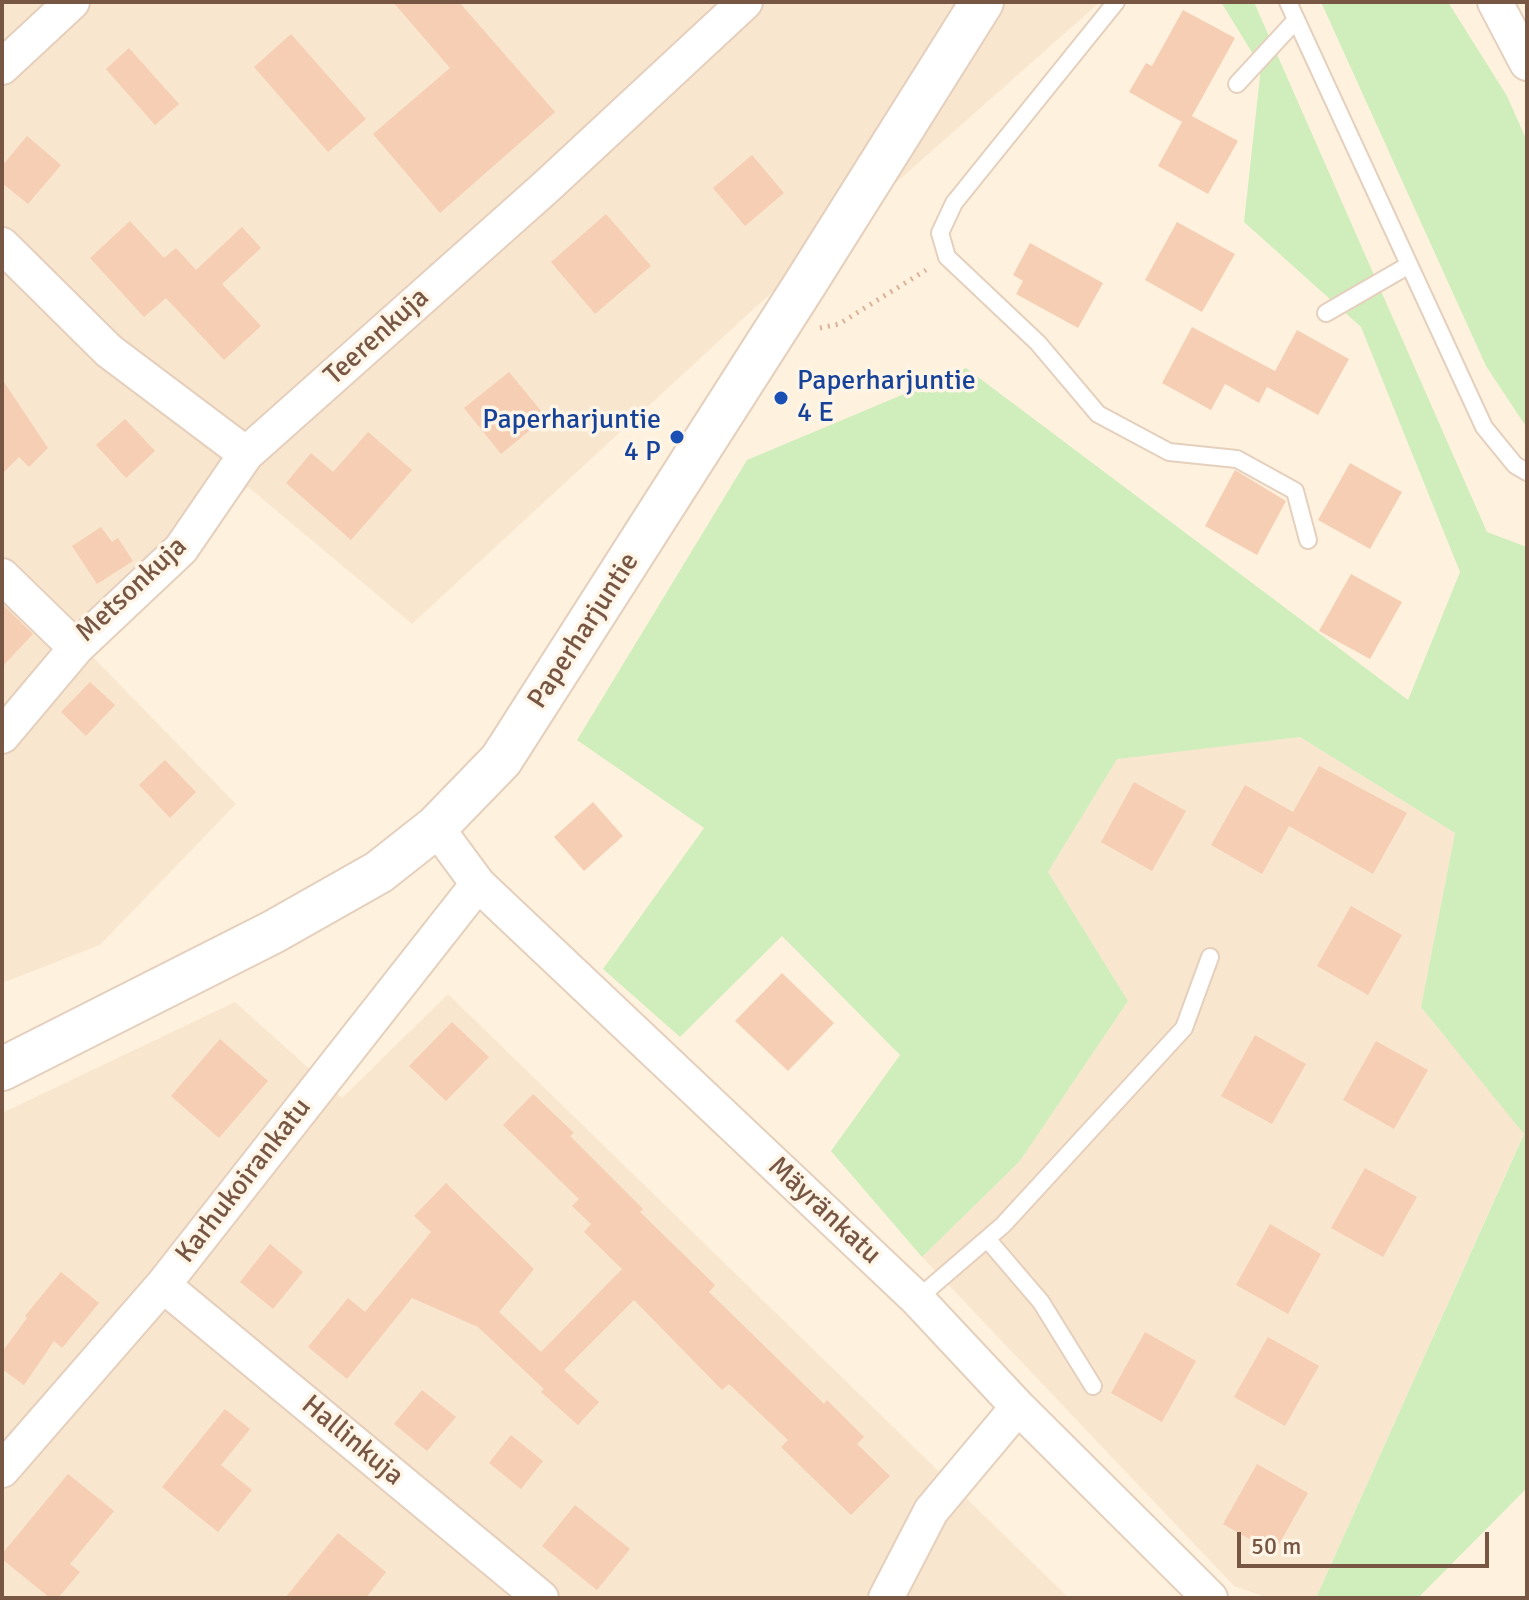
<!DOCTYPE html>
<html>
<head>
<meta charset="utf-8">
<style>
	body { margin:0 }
	#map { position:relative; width:1529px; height:1600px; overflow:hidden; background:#fef2df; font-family:Signika,sans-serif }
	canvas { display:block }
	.frame { position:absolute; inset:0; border:4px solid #775644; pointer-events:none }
	.scale { position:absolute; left:1237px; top:1532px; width:252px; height:36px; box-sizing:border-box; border:4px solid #775644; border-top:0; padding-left:10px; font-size:24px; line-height:28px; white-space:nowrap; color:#775644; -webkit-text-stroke:6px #fff5e7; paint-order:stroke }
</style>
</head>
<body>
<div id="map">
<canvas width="1529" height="1600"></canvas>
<div class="frame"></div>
<div class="scale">50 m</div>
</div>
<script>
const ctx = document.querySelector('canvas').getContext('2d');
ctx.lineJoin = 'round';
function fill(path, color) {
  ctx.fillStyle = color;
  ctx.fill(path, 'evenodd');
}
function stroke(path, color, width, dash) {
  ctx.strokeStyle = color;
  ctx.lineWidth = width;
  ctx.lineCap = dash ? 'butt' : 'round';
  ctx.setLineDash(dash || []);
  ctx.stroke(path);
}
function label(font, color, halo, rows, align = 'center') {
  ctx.font = font + ' Signika,sans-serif';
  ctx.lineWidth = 7;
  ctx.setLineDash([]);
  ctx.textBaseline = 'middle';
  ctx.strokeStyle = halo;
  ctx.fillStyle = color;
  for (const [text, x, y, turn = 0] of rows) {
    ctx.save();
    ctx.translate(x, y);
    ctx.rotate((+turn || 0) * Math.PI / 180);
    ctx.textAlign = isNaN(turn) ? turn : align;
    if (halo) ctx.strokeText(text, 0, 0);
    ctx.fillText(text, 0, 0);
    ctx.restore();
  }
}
const residential = new Path2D(`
	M2,2H1100L758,305L412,624L248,487L90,654L236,804L100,945L2,983Z
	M1300,737L1455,833L1421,1007L1524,1133L1316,1598H1268L1234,1586L922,1257L1020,1161L1128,1001L1048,872L1117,758Z
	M448,994L1069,1598H2V1113L235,1002L342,1098Z`);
const green = new Path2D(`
	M1221,2H1254L1487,532L1527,547V1488L1418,1598H1316L1524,1134L1421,1007L1455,833L1300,737L1117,759L1048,872L1128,1001L1020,1161L922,1257L831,1151L900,1055L782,936L680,1037L603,969L704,828L577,740L747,460L966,368L1408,700L1460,572L1361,327L1244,222L1261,67Z
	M1321,2H1448L1507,96L1527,141V428L1486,366Z`);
const building = new Path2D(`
	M393,2H459L555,112L440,213L373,134L450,68Z
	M1183,10L1235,38L1192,116L1238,141L1208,194L1158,166L1182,122L1129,92L1146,63L1152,66Z
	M291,34L366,119L328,152L254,67Z
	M129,48L179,104L155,125L106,69Z
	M27,136L61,165L28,204L2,183V166Z
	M752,155L784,193L745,226L713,188Z
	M606,214L651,266L595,314L551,262Z
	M130,221L164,258L176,248L196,270L242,227L261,248L222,284L261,326L224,360L166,298L144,317L90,258Z
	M1177,222L1235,254L1202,312L1145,280Z
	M1030,243L1103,283L1078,328L1016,294L1023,281L1013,275Z
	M1192,327L1275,371L1297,330L1349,359L1318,415L1267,387L1259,403L1225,384L1211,410L1162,383Z
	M509,372L546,417L501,454L464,408Z
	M2,379L48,448L29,467L19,457L2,474Z
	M125,419L155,451L126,478L96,445Z
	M368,432L412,470L351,540L286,483L311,453L333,472Z
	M1350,463L1402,492L1370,549L1318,520Z
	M1235,470L1286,501L1257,555L1205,526Z
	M101,527L112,542L118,538L133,561L97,584L72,546Z
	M1351,574L1402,602L1370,659L1319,631Z
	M2,604L33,634L2,667Z
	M90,682L115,705L86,736L61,712Z
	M165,760L196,792L170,818L139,785Z
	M1319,766L1407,813L1373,874L1289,826L1262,874L1211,845L1245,785L1293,812Z
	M1134,782L1186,811L1152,871L1101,842Z
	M593,802L623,836L584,871L554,837Z
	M1351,906L1402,935L1368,995L1317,966Z
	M782,973L834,1023L788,1071L735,1021Z
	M452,1022L489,1057L446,1101L409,1066Z
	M1255,1035L1306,1064L1272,1124L1221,1096Z
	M220,1039L268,1081L219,1138L171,1096Z
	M1376,1041L1428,1070L1394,1129L1343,1100Z
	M533,1094L574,1133L570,1136L643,1209L640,1212L715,1285L709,1292L824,1404L827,1400L864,1437L857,1444L890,1476L851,1515L781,1447L788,1440L729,1384L722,1390L634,1300L564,1370L599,1402L578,1425L541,1392L544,1389L478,1327L412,1298L347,1379L308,1347L348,1298L365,1312L431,1232L414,1216L446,1183L534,1269L499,1312L541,1352L622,1269L584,1232L591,1224L572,1206L579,1199L503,1125Z
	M1365,1168L1417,1197L1383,1257L1331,1228Z
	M1270,1224L1321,1254L1288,1314L1236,1285Z
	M270,1244L303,1272L273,1309L240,1282Z
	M61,1272L99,1303L62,1348L54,1341L24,1385L2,1369V1352L27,1318L25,1316Z
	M1145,1332L1196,1361L1162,1422L1111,1393Z
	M1268,1337L1319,1366L1285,1426L1234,1397Z
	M422,1390L456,1417L427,1451L394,1424Z
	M225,1409L250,1429L221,1465L252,1490L218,1532L162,1487Z
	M511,1435L543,1461L521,1489L489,1463Z
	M1257,1464L1308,1493L1274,1553L1223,1524Z
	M68,1474L114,1511L70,1564L80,1572L58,1598H50L2,1559V1554Z
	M575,1505L630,1549L597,1590L542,1546Z
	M338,1533L386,1572L366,1598H285Z`);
const path = new Path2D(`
	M820,328L839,324L926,270`);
const service = new Path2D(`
	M1116,2L954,203L940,233L947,257L1038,343L1098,414L1169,452L1237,459L1295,491L1308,540
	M1288,2L1484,427L1515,465L1527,472
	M1237,84L1296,20
	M1326,313L1409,265
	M988,1240L1041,1302L1093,1386
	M917,1299L1003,1225L1184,1028L1210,957`);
const minor = new Path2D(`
	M1495,2L1527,63
	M2,67L72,2
	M2,245L109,351L246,454L546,187L745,2
	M2,576L76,648L181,549L246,454
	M2,736L76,648
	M436,827L478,884L917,1299L1018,1407L1210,1598
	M163,1285L541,1598
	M2,1470L163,1285L478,884
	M886,1598L931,1511L1018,1407`);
const tertiary = new Path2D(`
	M2,1069L273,932L379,872L436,827L501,760L805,284L982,2`);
const markers = [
	[781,398,8,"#1a4fb4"],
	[677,437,8,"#1a4fb4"]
];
const streetNames = [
	["Teerenkuja",377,337,-42],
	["Metsonkuja",132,590,-43],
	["Paperharjuntie",584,631,-57],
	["Karhukoirankatu",244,1181,-52],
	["Mäyränkatu",824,1211,43],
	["Hallinkuja",352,1441,40]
];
const transitNames = [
	["Paperharjuntie",797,382],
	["4 E",797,414],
	["Paperharjuntie",661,421,"right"],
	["4 P",661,453,"right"]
];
fill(residential, '#f9e6cf');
fill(green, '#d0edbc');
fill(building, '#f6ceb4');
stroke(service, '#e5cfbd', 20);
stroke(minor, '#e5cfbd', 38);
stroke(tertiary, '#e5cfbd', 46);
stroke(path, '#dbb197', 5, [2, 6]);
stroke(service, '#fff', 16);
stroke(minor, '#fff', 34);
stroke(tertiary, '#fff', 42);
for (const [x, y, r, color] of markers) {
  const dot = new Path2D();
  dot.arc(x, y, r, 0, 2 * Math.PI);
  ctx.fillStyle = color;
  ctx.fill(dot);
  stroke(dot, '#fff5e7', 3);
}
label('28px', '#775644', '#fff5e7', streetNames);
label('28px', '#164399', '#fff5e7', transitNames, 'left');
</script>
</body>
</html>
